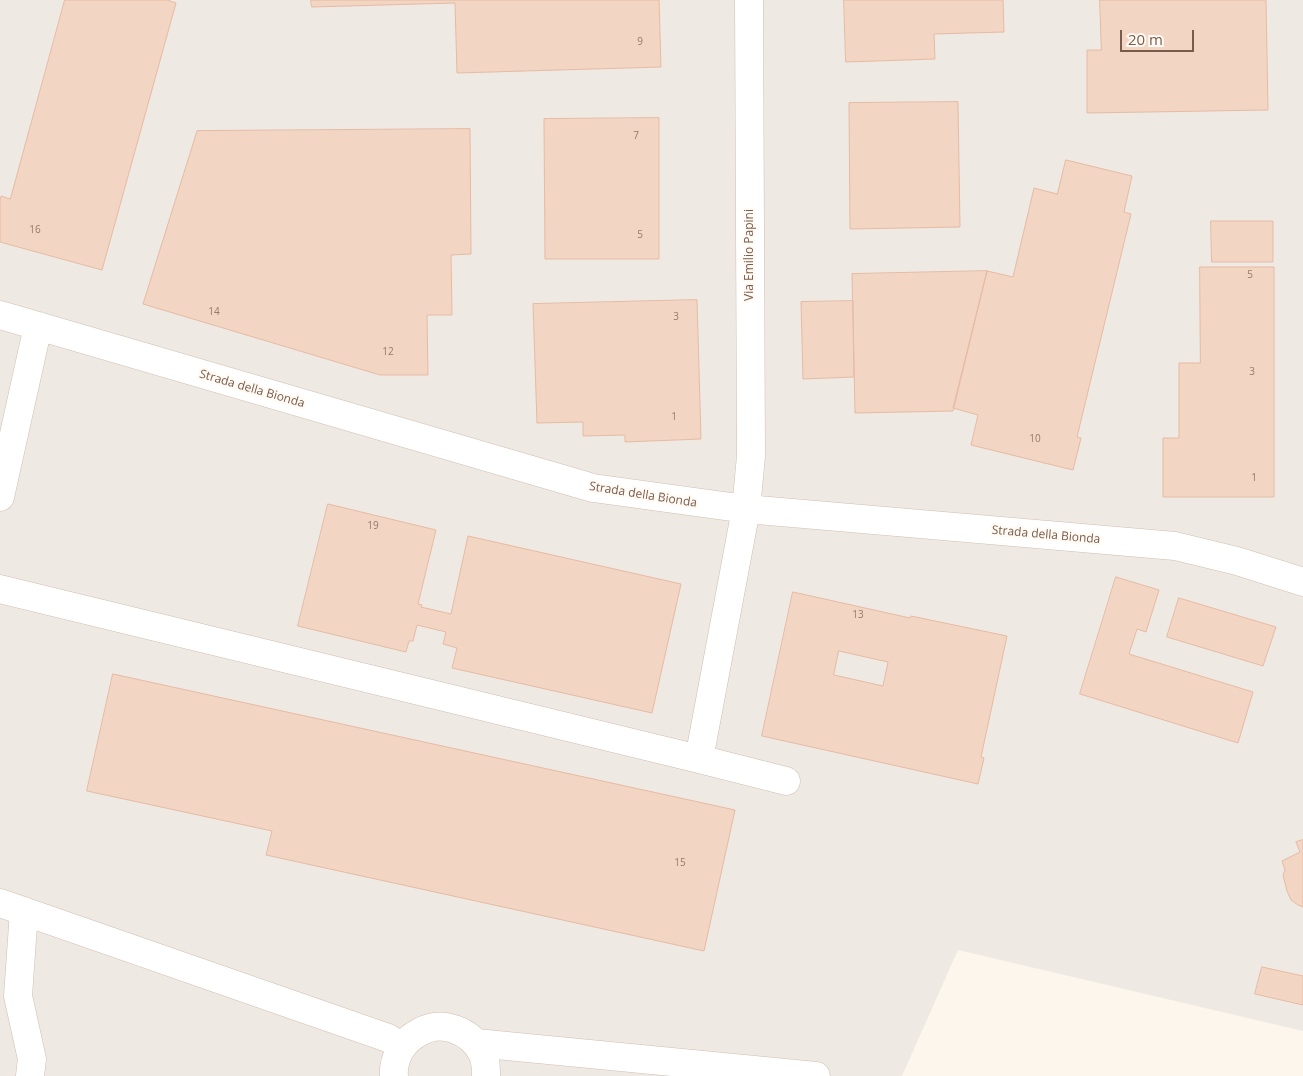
<!DOCTYPE html>
<html>
<head>
<meta charset="utf-8">
<style>
	body { margin:0 }
	#map { position:relative; width:1303px; height:1076px; overflow:hidden; background:#fdf6ec; font-family:"Open Sans",sans-serif }
	canvas { display:block }
	.scale { position:absolute; left:1120px; top:30px; width:74px; height:22px; box-sizing:border-box; border:2px solid #7a5c4d; border-top:0; padding-left:6px; font-size:15px; line-height:18px; white-space:nowrap; color:#7a5c4d; -webkit-text-stroke:4px #fffaf3; paint-order:stroke }
</style>
</head>
<body>
<div id="map">
<canvas width="1303" height="1076"></canvas>
<div class="scale">20 m</div>
</div>
<script>
const ctx = document.querySelector('canvas').getContext('2d');
ctx.lineJoin = 'round';
function fill(path, color) {
  ctx.fillStyle = color;
  ctx.fill(path, 'evenodd');
}
function stroke(path, color, width, dash) {
  ctx.strokeStyle = color;
  ctx.lineWidth = width;
  ctx.lineCap = dash ? 'butt' : 'round';
  ctx.setLineDash(dash || []);
  ctx.stroke(path);
}
function label(font, color, halo, rows, align = 'center') {
  ctx.font = font + ' "Open Sans",sans-serif';
  ctx.lineWidth = 4.5;
  ctx.setLineDash([]);
  ctx.textBaseline = 'middle';
  ctx.strokeStyle = halo;
  ctx.fillStyle = color;
  for (const [text, x, y, turn = 0] of rows) {
    ctx.save();
    ctx.translate(x, y);
    ctx.rotate((+turn || 0) * Math.PI / 180);
    ctx.textAlign = isNaN(turn) ? turn : align;
    if (halo) ctx.strokeText(text, 0, 0);
    ctx.fillText(text, 0, 0);
    ctx.restore();
  }
}
const industrial = new Path2D(`
	M0,0H1303V1031L958,950L902,1076H0Z`);
const building = new Path2D(`
	M65,0H167L176,3L102,270L0,242V200L1,196L10,199Z
	M311,0H659L661,67L457,73L455,3L312,7Z
	M844,0H1003L1004,32L934,34L935,59L846,62Z
	M1100,0H1266L1268,110L1087,113V50H1101Z
	M958,102L960,227L850,229L849,103Z
	M659,118V259H545L544,119Z
	M470,129L471,254L451,255L452,315H427L428,375H380L143,304L197,131Z
	M1066,160L1132,176L1124,212L1131,214L1077,437L1081,438L1073,470L971,445L978,415L953,408L987,271L1013,277L1034,188L1057,194Z
	M1211,221H1273V262H1212Z
	M1200,267H1274V497H1163V438H1179V363H1200Z
	M987,271L953,411L855,413L852,274Z
	M697,300L701,439L625,442V435L583,436V422L537,423L533,304Z
	M853,301L854,377L803,379L801,302Z
	M328,504L436,530L418,604L422,605L421,607L451,614L468,536L681,584L652,713L452,668L457,648L443,644L446,632L417,625L413,641H409L406,652L298,626Z
	M1116,577L1159,590L1146,632L1137,629L1129,654L1253,692L1238,743L1080,694Z
	M793,592L910,618L911,616L1007,636L981,757L984,758L978,784L762,736ZM839,651L888,662L883,686L834,675Z
	M1179,598L1276,627L1263,666L1167,637Z
	M113,674L735,810L704,951L266,855L272,831L87,791Z
	M1303,840V907L1298,905L1291,900L1287,891L1283,875L1285,870L1282,861L1300,852L1296,842Z
	M1262,967L1303,976V1005L1255,994Z`);
const street = new Path2D(`
	M0,315L593,488L746,509L1175,546L1237,561L1303,582
	M0,497L38,326
	M0,589L699,759L746,509L751,456L749,0
	M699,759L786,781
	M0,903L388,1038L402,1047
	M24,911L18,996L32,1059L30,1076
	M476,1043L816,1076
	M394,1076C393,1067 396,1058 400,1050C405,1042 412,1036 420,1032C442,1019 471,1031 482,1053C486,1060 486,1068 486,1076`);
const numberNames = [
	["9",640,42],
	["7",636,136],
	["16",35,230],
	["5",640,235],
	["5",1250,275],
	["14",214,312],
	["3",676,317],
	["12",388,352],
	["3",1252,372],
	["1",674,417],
	["10",1035,439],
	["1",1254,478],
	["19",373,526],
	["13",858,615],
	["15",680,863]
];
const streetNames = [
	["Via Emilio Papini",750,255,-90],
	["Strada della Bionda",252,389,16],
	["Strada della Bionda",643,495,9],
	["Strada della Bionda",1046,535,5]
];
fill(industrial, '#efe9e4');
fill(building, '#f3d5c3');
stroke(building, '#e6bba3', 1);
stroke(street, '#d1beb0', 29);
stroke(street, '#fff', 28);
label('10px', '#987a6a', null, numberNames);
label('12px', '#7a5c4d', '#fffaf3', streetNames);
</script>
</body>
</html>
